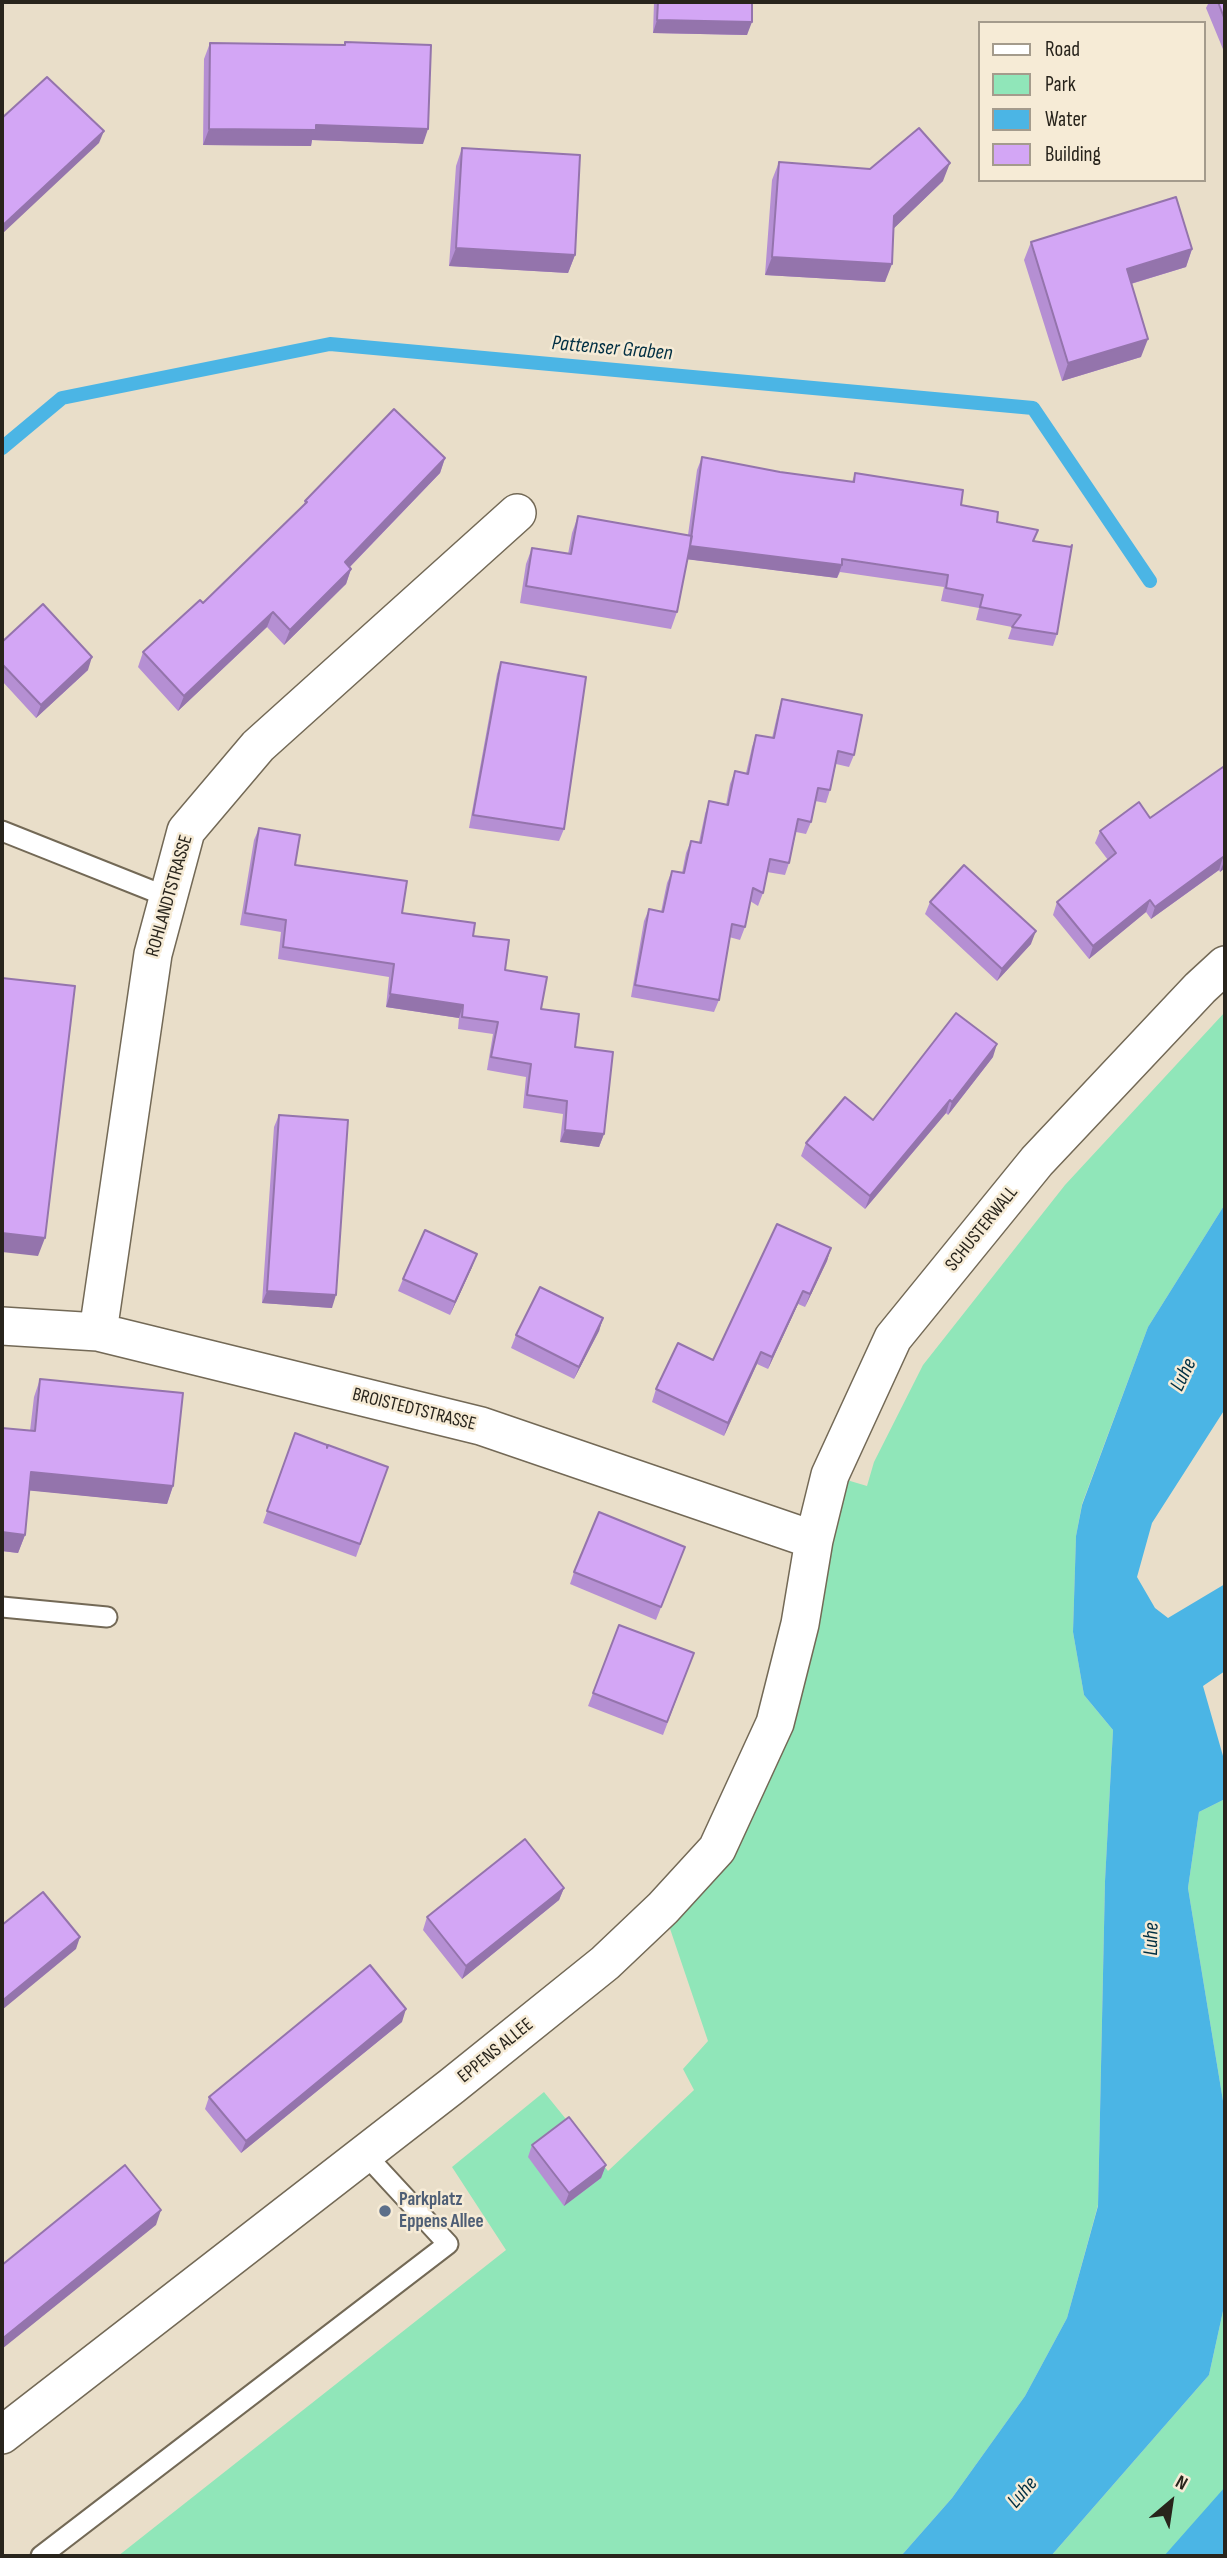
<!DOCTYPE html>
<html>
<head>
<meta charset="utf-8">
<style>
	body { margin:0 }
	#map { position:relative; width:1227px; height:2558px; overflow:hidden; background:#e9dec9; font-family:"Sofia Sans Condensed",sans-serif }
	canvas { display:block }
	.frame { position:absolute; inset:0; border:4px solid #28241c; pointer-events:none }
	.legend { position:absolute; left:978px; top:21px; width:228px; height:161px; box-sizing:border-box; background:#f6ebd6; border:2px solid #a49b8c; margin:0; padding:9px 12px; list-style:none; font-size:21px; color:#28241c }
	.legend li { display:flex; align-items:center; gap:14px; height:35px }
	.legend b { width:35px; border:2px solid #a49b8c }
	.north { position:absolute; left:1136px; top:2467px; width:70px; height:70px; -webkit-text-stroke:5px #f6ebd6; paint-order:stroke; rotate:29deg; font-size:19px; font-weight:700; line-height:28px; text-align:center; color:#28241c }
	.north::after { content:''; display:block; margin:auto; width:24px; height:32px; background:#28241c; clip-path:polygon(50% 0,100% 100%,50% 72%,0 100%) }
</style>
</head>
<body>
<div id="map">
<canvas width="1227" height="2558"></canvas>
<div class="frame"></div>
<ul class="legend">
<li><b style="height:9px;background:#fff"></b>Road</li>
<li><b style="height:19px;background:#90e6b9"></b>Park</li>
<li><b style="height:19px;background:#4bb5e5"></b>Water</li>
<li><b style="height:19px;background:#d3a6f5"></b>Building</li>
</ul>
<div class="north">N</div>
</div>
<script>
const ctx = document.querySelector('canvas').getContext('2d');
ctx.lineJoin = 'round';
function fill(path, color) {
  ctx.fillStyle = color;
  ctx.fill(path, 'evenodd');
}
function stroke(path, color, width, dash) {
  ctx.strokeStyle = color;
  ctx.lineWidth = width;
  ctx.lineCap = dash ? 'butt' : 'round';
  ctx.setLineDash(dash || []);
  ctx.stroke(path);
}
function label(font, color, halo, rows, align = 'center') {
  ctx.font = font + ' "Sofia Sans Condensed",sans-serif';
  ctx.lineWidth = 5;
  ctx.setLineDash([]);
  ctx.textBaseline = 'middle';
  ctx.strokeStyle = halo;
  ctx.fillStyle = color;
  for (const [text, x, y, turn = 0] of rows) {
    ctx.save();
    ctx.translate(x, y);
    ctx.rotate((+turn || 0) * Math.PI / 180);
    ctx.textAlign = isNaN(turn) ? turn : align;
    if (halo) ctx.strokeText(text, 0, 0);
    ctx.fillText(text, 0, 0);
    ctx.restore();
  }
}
const green = new Path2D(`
	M1225,1012V1204L1148,1327L1082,1504L1076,1536L1073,1632L1084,1695L1113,1730L1105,1881L1098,2205L1067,2318L1025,2396L952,2498L901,2556H118L506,2250L452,2167L544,2092L608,2171L694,2090L683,2069L708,2041L663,1908L775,1723L830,1475L867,1486L874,1462L923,1365L1065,1185Z
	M1225,1799V2113L1188,1888L1199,1812Z
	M1225,2302V2556H1051L1209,2375Z`);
const water = new Path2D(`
	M1225,1204V1409L1152,1523L1137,1577L1155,1608L1168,1618L1225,1584V1671L1203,1686L1225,1763V1799L1199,1812L1188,1888L1225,2113V2302L1209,2375L1051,2556H901L952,2498L1025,2396L1067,2318L1098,2206L1105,1881L1113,1730L1084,1695L1073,1632L1076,1536L1082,1505L1148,1327Z
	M1225,2487V2556H1164Z`);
const stream = new Path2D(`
	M2,448L62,398L330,344L1033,408L1150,581`);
const service = new Path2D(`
	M2,831L168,897
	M2,1607L107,1617
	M41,2556L448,2244L364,2153`);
const minor = new Path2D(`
	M2,1326L98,1332L481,1426L814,1540
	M98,1332L153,954L186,831L258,746L517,513
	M2,2435L452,2086L605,1963L663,1908L717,1849L775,1723L800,1624L814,1540L830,1475L893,1338L1037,1161L1200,988L1225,965`);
const wall = new Path2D(`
	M654,2H752L747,35L653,33Z
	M1209,2H1225V54L1206,8Z
	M345,42L423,144L312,140L311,146L203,145L204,59L210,43L344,45Z
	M462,148L575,255L568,273L449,266L456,166Z
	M779,162L943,181L894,228L885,282L765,275L772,180Z
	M1031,242L1192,249L1186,267L1131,284L1141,357L1062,381L1024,260Z
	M702,457L780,472L852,482L855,473L961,505L1033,541L1057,634L1053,646L1008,639L1012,627L976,620L979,608L941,601L944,587L840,572L837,578L687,559L677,612L671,629L520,603L526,564L532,548L568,554L572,533L578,516L688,535L697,470Z
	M445,458L440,473L350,567L351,569L346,584L284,645L267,627L178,711L138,667L143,652L203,603L304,505L305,501Z
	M2,642L88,670L36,718L2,681Z
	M501,662L564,829L559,841L469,828L497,674Z
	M782,699L854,755L849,767L836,764L830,790L826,803L815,801L811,822L806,834L796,832L789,863L785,875L767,872L763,893L758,906L750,901L745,927L740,940L729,937L719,1000L714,1012L631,997L644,921L649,909L661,912L667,883L672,871L682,873L686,853L691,841L699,842L705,814L709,801L726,805L730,784L735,771L746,773L752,747L756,735L772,738L778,712Z
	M1225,769V868L1220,872L1219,870L1151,919L1146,912L1089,959L1053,915L1057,902L1108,860L1095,843L1100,831L1150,818Z
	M259,828L295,865L402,913L473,936L575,1047L604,1134L599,1147L560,1142L563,1114L523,1108L526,1077L487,1070L493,1034L458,1029L459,1018L386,1007L389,977L278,959L281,932L240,925L254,840Z
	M930,902L1031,944L997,981L925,914Z
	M993,1057L948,1115L946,1113L865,1209L801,1156L806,1143L873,1120Z
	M279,1115L332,1308L262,1303L274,1127Z
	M831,1248L827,1261L805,1307L798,1304L768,1369L757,1364L724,1436L652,1402L656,1389L713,1360Z
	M472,1267L450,1315L398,1291L403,1279Z
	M603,1318L599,1331L574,1379L511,1348L516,1335Z
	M40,1379L173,1486L167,1504L29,1490L25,1535L18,1553L2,1551V1428L30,1431L34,1397Z
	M295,1433L327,1448L388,1467L356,1557L263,1523Z
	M685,1547L656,1620L570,1584L574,1572Z
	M619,1625L694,1653L663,1735L588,1706Z
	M564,1888L559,1900L462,1979L423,1930L427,1917Z
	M402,2022L241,2153L205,2109L209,2097Z
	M532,2145L606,2165L601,2178L564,2206L528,2157Z`);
const shadedWall = new Path2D(`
	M657,20L752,22L747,35L653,33Z
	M316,125L428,129L423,144L312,140L311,146L203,145L209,129Z
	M104,131L99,143L2,234V226Z
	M950,163L943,181L888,234L894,216Z
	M456,248L575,255L568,273L449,266Z
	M1192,249L1186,267L1120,287L1127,269Z
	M772,257L892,264L885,282L765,275Z
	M1148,339L1141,357L1062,381L1068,363Z
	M445,458L440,473L340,577L345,562Z
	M689,546L842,565L837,578L685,559Z
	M351,569L346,584L284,645L290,630Z
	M273,612L267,627L178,711L184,696Z
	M92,657L88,670L36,718L41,705Z
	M1223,857L1219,870L1151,919L1155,907Z
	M1225,859V868L1220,872Z
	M1150,900L1146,912L1089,959L1093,946Z
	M1036,931L1031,944L997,981L1002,969Z
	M390,994L463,1005L459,1018L386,1007Z
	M997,1044L993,1057L948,1115L952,1102Z
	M950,1100L946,1113L865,1209L870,1196Z
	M565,1130L604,1134L599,1147L560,1142Z
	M2,1233L45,1238L38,1256L2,1252Z
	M831,1248L827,1261L805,1307L810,1294Z
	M477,1254L472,1267L450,1315L455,1302Z
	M267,1291L336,1295L332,1308L262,1303Z
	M803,1291L798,1304L768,1369L772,1357Z
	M603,1318L599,1331L574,1379L579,1367Z
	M761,1352L757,1364L724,1436L728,1423Z
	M31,1472L173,1486L167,1504L24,1490Z
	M2,1532L25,1535L18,1553L2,1551Z
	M564,1888L559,1900L462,1979L466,1966Z
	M80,1937L76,1949L2,2010V2001Z
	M406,2009L402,2022L241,2153L246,2141Z
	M606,2165L601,2178L564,2206L569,2193Z
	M161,2210L156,2225L2,2349V2339Z`);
const building = new Path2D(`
	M658,2H752V22L657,20Z
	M1218,2H1225V20Z
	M345,42L431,45L428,129L316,125V130L209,129L210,43L345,45Z
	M47,77L104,131L2,226V118Z
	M919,128L950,163L894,216L892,264L772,257L779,162L870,169Z
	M462,148L580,155L575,255L456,248Z
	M1176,197L1192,249L1127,269L1148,339L1068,363L1031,242Z
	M394,409L445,458L345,562L351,569L290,630L273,612L184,696L143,652L200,600L203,603L307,502L305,501Z
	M702,457L780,472L854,482L855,473L963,490L961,505L998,512L997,522L1038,530L1033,541L1071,547L1072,545L1057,634L1012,627L1021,615L980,607L983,595L946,588L948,575L842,559V565L690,546Z
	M578,516L692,536L677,612L526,586L532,548L571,554Z
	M43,604L92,657L41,705L2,664V642Z
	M501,662L586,677L564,829L473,815Z
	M782,699L862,715L854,755L838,751L830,790L818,788L811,822L798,819L789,863L770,859L763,893L753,888L745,927L732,924L719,1000L635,985L649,909L663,912L672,871L684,873L691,841L701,843L709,801L728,805L735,771L748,774L756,735L774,738Z
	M1223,767L1225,769V859L1223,857L1155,907L1150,900L1093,946L1057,902L1116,853L1100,831L1139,802L1150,818Z
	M259,828L300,835L295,865L407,881L402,913L475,923L473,936L509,940L505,970L547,977L541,1009L579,1014L575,1047L613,1052L604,1134L565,1130L567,1101L527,1095L531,1064L491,1057L498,1022L462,1017L463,1005L390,994L394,964L283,947L286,920L245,913Z
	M964,865L1036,931L1002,969L930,902Z
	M2,978L75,986L45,1238L2,1233Z
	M956,1013L997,1044L952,1102L950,1100L870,1196L806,1143L845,1097L873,1120Z
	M279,1115L348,1120L336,1295L267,1291Z
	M777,1224L831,1248L810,1294L803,1291L772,1357L761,1352L728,1423L656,1389L678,1343L713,1360Z
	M425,1230L477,1254L455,1302L403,1279Z
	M540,1287L603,1318L579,1367L516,1335Z
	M40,1379L183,1393L173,1486L31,1472L25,1535L2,1532V1428L35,1431Z
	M295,1433L327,1445V1448L328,1445L388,1467L360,1544L267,1511Z
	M599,1512L685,1547L661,1607L574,1572Z
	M619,1625L694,1653L667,1722L593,1693Z
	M525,1839L564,1888L466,1966L427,1917Z
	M43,1892L80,1937L2,2001V1925Z
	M370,1965L406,2009L246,2141L209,2097Z
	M569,2117L606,2165L569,2193L532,2145Z
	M125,2165L161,2210L2,2339V2265Z`);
const markers = [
	[385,2211,7,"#5c6f8a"]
];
const streetNames = [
	["ROHLANDTSTRASSE",170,896,-74],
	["SCHUSTERWALL",982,1229,-51],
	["BROISTEDTSTRASSE",414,1410,14],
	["EPPENS ALLEE",496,2051,-39]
];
const serviceNames = [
	["Parkplatz",399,2200],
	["Eppens Allee",399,2222]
];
const waterNames = [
	["Pattenser Graben",612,349,5],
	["Luhe",1184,1375,-64],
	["Luhe",1152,1939,-89],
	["Luhe",1023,2493,-49]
];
fill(green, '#90e6b9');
fill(water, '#4bb5e5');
stroke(stream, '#4bb5e5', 14);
stroke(service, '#736956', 23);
stroke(minor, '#736956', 40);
stroke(service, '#fff', 19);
stroke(minor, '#fff', 37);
fill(wall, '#b58fd3');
fill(shadedWall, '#9474ac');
fill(building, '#d3a6f5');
stroke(building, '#9474ac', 2);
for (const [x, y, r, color] of markers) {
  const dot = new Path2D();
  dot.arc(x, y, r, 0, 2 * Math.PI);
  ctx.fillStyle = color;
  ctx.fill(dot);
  stroke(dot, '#f6ebd6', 2.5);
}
label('19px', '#28241c', '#f6ebd6', streetNames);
label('bold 19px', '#4e5e75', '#f6ebd6', serviceNames, 'left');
label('italic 21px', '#002f43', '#f6ebd6', waterNames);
</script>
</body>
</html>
